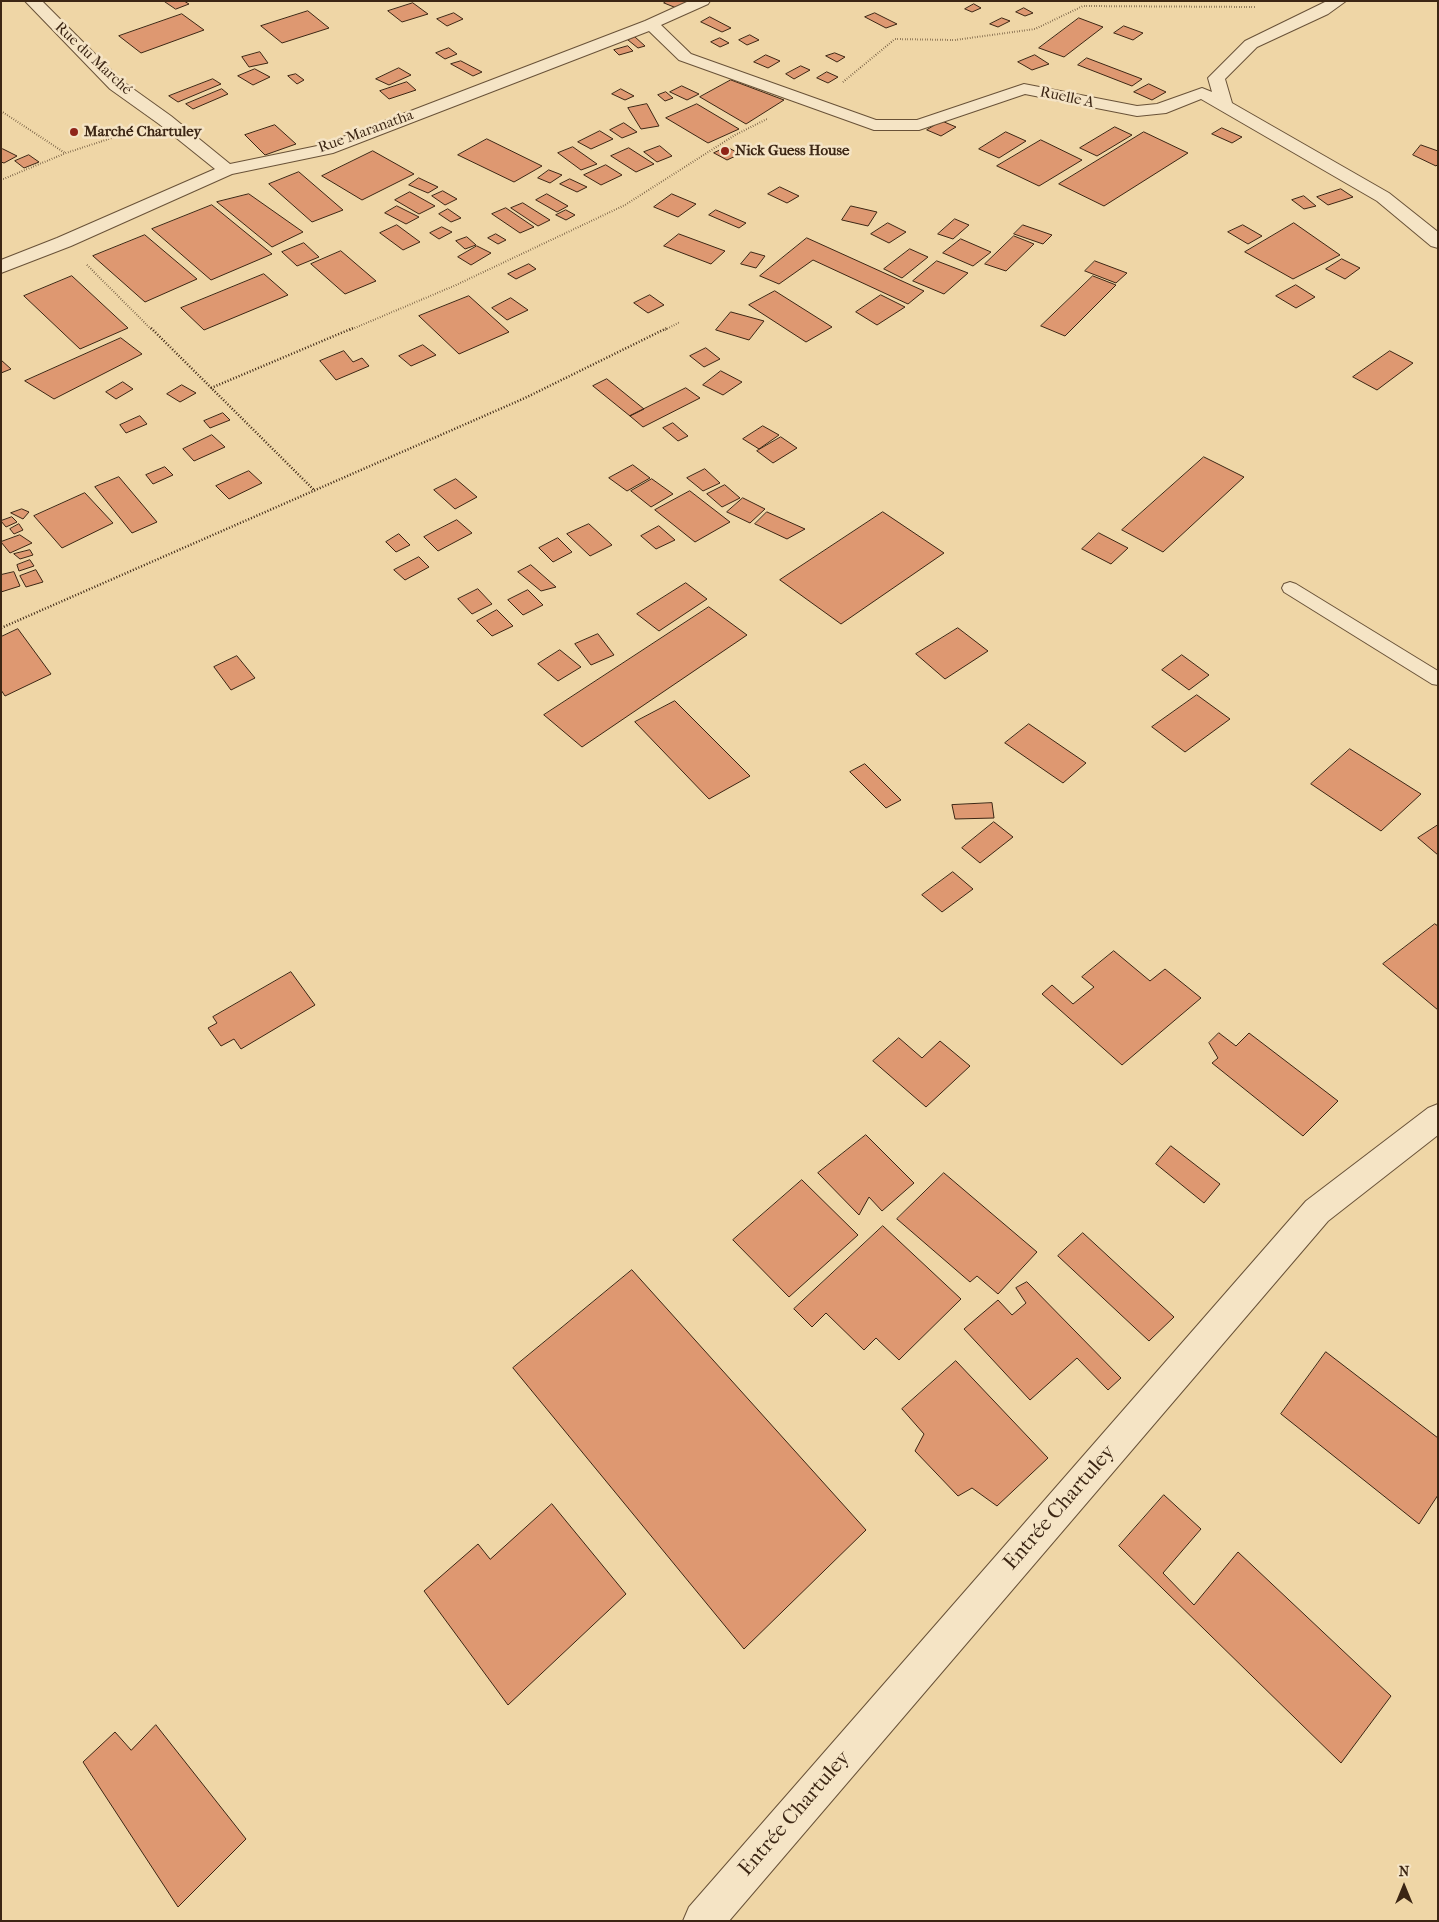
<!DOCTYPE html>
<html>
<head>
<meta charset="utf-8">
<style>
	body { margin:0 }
	#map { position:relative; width:1439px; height:1922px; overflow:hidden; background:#efd6a6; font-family:"IM FELL French Canon",serif }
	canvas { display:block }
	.frame { position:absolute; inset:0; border:2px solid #3c2614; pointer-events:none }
	.north { position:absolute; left:1379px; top:1862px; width:50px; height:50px; -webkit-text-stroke:4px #f5e4c5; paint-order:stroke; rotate:0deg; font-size:14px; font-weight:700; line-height:20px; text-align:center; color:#3c2614 }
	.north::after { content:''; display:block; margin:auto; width:18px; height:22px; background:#3c2614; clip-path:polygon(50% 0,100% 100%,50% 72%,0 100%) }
</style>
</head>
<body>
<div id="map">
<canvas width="1439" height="1922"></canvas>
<div class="frame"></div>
<div class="north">N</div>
</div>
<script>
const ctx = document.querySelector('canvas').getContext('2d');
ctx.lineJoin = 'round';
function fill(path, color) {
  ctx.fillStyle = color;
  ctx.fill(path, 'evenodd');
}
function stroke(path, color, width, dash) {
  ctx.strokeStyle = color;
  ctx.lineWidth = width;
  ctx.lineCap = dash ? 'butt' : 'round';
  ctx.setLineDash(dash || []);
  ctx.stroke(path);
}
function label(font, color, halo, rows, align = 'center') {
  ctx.font = font + ' "IM FELL French Canon",serif';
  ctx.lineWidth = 5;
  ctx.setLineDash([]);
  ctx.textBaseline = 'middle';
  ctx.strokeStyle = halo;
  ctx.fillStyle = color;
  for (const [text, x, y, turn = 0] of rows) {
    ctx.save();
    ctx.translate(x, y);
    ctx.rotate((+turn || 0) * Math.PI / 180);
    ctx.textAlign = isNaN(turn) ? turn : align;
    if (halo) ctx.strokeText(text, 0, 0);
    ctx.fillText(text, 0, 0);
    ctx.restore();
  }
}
const building = new Path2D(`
	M164,1H184L189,4L176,9Z
	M667,1H688L692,3L679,9L664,3Z
	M413,3L428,14L402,22L388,11Z
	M974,4L981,8L972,12L965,9Z
	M1024,8L1033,13L1025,16L1016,12Z
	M308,11L329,28L282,43L261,26Z
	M454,13L463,19L447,26L437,19Z
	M875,13L897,24L886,28L865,17Z
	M182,14L204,30L141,53L119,36Z
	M710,17L731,28L722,32L701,22Z
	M1002,18L1010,21L998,27L990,24Z
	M1079,18L1103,27L1064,57L1039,48Z
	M1124,26L1143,33L1133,40L1114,33Z
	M750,35L759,40L747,45L739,40Z
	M635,37L645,46L638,48L628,40Z
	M720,38L729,43L720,47L711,42Z
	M628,46L633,51L619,55L614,50Z
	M449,48L457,54L445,59L436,53Z
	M260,52L268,63L249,67L242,57Z
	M835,53L845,57L837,62L826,56Z
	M766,55L780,61L768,68L754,62Z
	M1035,55L1049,64L1032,70L1018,62Z
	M1087,58L1142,79L1132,86L1078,65Z
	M461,61L482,72L473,76L451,64Z
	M801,66L810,70L794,79L786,74Z
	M399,68L411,75L389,85L376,79Z
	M255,69L270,77L253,85L238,76Z
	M827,72L838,77L828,83L817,78Z
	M296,74L304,80L297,84L288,76Z
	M213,79L221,84L178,102L169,96Z
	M731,80L784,100L746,124L700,97Z
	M407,82L416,90L389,99L380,91Z
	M1149,84L1166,92L1152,100L1134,92Z
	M682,86L699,94L687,100L670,92Z
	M222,89L228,94L193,109L186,104Z
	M621,89L634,96L625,100L612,94Z
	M666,92L673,98L665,101L658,95Z
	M647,104L659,126L641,129L628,108Z
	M697,104L739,129L708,143L666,118Z
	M942,121L956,127L941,136L927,130Z
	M624,123L637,132L622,138L610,130Z
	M275,125L296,144L265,155L245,135Z
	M1115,127L1132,135L1097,156L1080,148Z
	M1222,128L1242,137L1232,143L1212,134Z
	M600,131L613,139L591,149L578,142Z
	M1006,132L1026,141L999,158L979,149Z
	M1144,132L1188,153L1104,206L1059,184Z
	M487,139L542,166L514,182L458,155Z
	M1041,140L1082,160L1039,186L997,166Z
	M1421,145L1438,151V164L1436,166L1413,155Z
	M660,146L672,156L657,162L644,152Z
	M573,147L597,164L581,170L558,153Z
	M727,147L740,154L727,160L714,153Z
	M629,148L654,164L636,172L611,156Z
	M3,149L17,156L4,163L1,162V150Z
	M373,151L414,174L362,200L322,176Z
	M29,155L39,162L24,168L15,161Z
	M606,165L622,175L601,185L584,175Z
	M549,170L562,175L550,183L538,178Z
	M299,172L343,210L312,222L269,184Z
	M419,178L438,187L428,193L409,185Z
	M570,179L587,187L577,192L560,184Z
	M780,187L799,196L787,203L768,194Z
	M1341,189L1353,197L1328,205L1317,197Z
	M443,191L457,199L445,205L432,196Z
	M410,192L435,206L419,214L395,200Z
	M249,194L303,232L272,247L217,202Z
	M547,194L568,206L557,212L536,200Z
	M672,194L696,204L678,217L654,207Z
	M1304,196L1316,206L1304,209L1292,200Z
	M523,203L550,220L538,226L511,208Z
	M212,205L272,254L211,280L152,229Z
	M397,206L419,217L406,224L385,213Z
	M851,206L877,212L868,226L842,220Z
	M506,208L534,227L520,233L492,214Z
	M448,209L461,218L451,222L439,214Z
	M566,210L575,215L566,220L556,215Z
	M716,210L746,223L739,228L709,215Z
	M955,219L969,225L953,239L938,234Z
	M888,223L906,232L889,243L871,234Z
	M1294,223L1340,255L1293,279L1245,252Z
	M397,225L420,242L403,250L380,233Z
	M1023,225L1052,235L1043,244L1014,234Z
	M1243,225L1262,236L1248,244L1228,232Z
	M442,227L452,232L439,239L430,233Z
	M496,234L506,240L498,244L488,238Z
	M679,234L725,251L711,264L664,246Z
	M145,235L197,279L145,302L93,256Z
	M1014,236L1034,244L1006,271L985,264Z
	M467,237L476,245L465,249L456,241Z
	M807,238L924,291L908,304L813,260L779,284L760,276Z
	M961,239L991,252L973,266L943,253Z
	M304,243L319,257L297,266L282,252Z
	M477,246L491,253L471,265L458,257Z
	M910,249L928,257L902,278L884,269Z
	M341,251L376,281L345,294L311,264Z
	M751,252L765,256L756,268L741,264Z
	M1342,259L1360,268L1345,279L1326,269Z
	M937,261L968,273L944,294L913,281Z
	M1095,261L1127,273L1116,283L1085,271Z
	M529,264L536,269L516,279L508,274Z
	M264,274L288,295L204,330L181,308Z
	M72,276L128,328L80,349L24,296Z
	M1093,276L1116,285L1065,336L1041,326Z
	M1296,285L1315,297L1296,308L1276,296Z
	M775,291L832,327L806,342L749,305Z
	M650,295L664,305L648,313L634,303Z
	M881,295L905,307L877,325L856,312Z
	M469,296L509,332L459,354L419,316Z
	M511,298L528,310L507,320L492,308Z
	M731,312L764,321L749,340L716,330Z
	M121,338L142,354L54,399L25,381Z
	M423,345L436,355L411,366L399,356Z
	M706,348L720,359L704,367L690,356Z
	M344,351L353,362L362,358L369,366L336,380L320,361Z
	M1390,351L1413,363L1377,390L1353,377Z
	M1,360L11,369L1,373Z
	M721,371L742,382L723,395L703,385Z
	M607,379L644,409L630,416L593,386Z
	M123,382L133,389L116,399L106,392Z
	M182,385L196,393L180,402L167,394Z
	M686,388L700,398L643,427L630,416Z
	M223,413L230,420L210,428L204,421Z
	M140,416L147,424L126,433L120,425Z
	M673,423L688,436L678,441L663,428Z
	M763,426L779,435L759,449L743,439Z
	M212,435L225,447L194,461L183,449Z
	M781,437L797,448L773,463L757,451Z
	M1204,457L1244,477L1163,552L1122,530Z
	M633,465L650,478L627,491L609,478Z
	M165,467L173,475L153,484L146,475Z
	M705,469L720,483L703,491L687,478Z
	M249,471L262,483L229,499L216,486Z
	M119,477L157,522L132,533L95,487Z
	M456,479L477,497L455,509L434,490Z
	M652,479L673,494L651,507L631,491Z
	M725,485L740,498L722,507L707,494Z
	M690,491L730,522L695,542L655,510Z
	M85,493L113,523L62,548L34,516Z
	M743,498L765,509L750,523L727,512Z
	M22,509L29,512L23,519L11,513Z
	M767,512L805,529L787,539L755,524Z
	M883,512L944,553L841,624L780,580Z
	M12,517L17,522L6,527L1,521Z
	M457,520L472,533L438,551L424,537Z
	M19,524L23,530L14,534L10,529Z
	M589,524L612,545L590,556L567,534Z
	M659,526L675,540L656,549L641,536Z
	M1099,533L1128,548L1111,564L1082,549Z
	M399,534L410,545L396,552L386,542Z
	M20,535L32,543L10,553L1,542Z
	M558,538L572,552L553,562L539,548Z
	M30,550L33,555L20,559L14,554Z
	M419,557L429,567L405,580L394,570Z
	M30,560L34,566L19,571L17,565Z
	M531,565L556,587L541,591L518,572Z
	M36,570L43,582L26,587L20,576Z
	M14,572L20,586L1,592V575Z
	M686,583L707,599L659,631L637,614Z
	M478,589L492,604L472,614L458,599Z
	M528,590L543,605L523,615L508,600Z
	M709,607L747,635L582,747L544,715Z
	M497,610L513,626L492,636L477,621Z
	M958,628L988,651L945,679L916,654Z
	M18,629L51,674L5,696L1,690V637Z
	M598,634L614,655L591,665L575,644Z
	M560,650L581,667L558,681L538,664Z
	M1182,655L1209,675L1189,690L1162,670Z
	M237,656L255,678L231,690L214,667Z
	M1197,695L1230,719L1185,752L1152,727Z
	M675,701L750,776L709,799L635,722Z
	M1029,724L1086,763L1063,783L1005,743Z
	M1350,749L1421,794L1381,831L1311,784Z
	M865,764L901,800L886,808L850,772Z
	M992,803L994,818L955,819L952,805Z
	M994,822L1013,837L980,863L962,848Z
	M1438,825V855L1418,838Z
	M953,872L973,889L942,912L922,895Z
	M1435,924L1438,926V1010L1383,964Z
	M1114,951L1150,981L1165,969L1201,998L1122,1065L1042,994L1052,985L1073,1004L1094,987L1082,977Z
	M291,972L315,1005L241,1049L234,1039L221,1046L208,1028L217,1023L213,1017Z
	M1219,1033L1236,1046L1249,1033L1338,1101L1303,1136L1212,1063L1218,1058L1209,1043Z
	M899,1038L922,1058L940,1041L970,1066L926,1107L873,1061Z
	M866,1135L914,1183L882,1211L869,1197L859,1215L818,1173Z
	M1171,1146L1220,1184L1204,1203L1156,1164Z
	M944,1173L1037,1252L998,1294L977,1276L970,1282L897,1219Z
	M802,1180L858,1235L789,1297L733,1240Z
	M883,1226L961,1299L899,1360L876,1338L864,1350L826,1313L812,1327L794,1309Z
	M1083,1233L1174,1317L1149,1341L1058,1256Z
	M632,1270L866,1530L744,1649L513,1368Z
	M1027,1282L1121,1378L1108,1390L1077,1358L1030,1400L964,1329L998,1300L1012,1315L1026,1303L1016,1288Z
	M1326,1352L1438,1438V1495L1419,1524L1281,1414Z
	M956,1361L1048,1458L997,1506L972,1488L958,1496L915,1451L924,1434L902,1409Z
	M1164,1495L1201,1529L1163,1573L1194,1605L1238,1552L1391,1696L1341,1763L1119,1546Z
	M552,1504L626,1594L508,1705L424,1591L478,1544L490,1559Z
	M156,1725L246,1839L178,1907L83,1762L115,1732L131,1750Z`);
const pathFar1 = new Path2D(`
	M843,82L895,39L955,40L1035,29L1083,6L1255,7
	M1,111L65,153
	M1,180L66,153L127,133
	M87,265L152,330
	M350,330L456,285L625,205L735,135L767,119
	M665,330L680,322`);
const path = new Path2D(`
	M151,328L315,491
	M211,388L353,328
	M1,628L525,398L667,328`);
const service = new Path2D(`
	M1290,582L1296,584L1438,671V685L1432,684L1284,592L1282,588L1284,584Z`);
const minor = new Path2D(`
	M25,1H42L122,81L171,116L230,164L322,145L645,21L689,1H710L708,4L661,25L691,54L876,120H917L1024,84L1137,106L1157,104L1202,88L1212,92L1208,78L1245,41L1327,1H1346L1328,14L1257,47L1225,79L1232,103L1389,193L1438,232V248L1431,246L1377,201L1201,99L1166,113L1137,116L1025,94L919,130H874L679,60L649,31L333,153L232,174L71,246L1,273V260L57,238L215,169L159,124L110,89Z
	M1438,1104V1135L1328,1221L729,1921H683L689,1907L1306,1201L1428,1108Z`);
const markers = [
	[74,132,5,"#8f2418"],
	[725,151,5,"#8f2418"]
];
const farStreetnames = [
	["Rue du Marché",93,59,43],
	["Ruelle A",1067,98,12],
	["Rue Maranatha",366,132,-20]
];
const farPoinames = [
	["Marché Chartuley",84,132],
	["Nick Guess House",735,151]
];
const nearStreetnames = [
	["Entrée Chartuley",1060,1508,-49],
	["Entrée Chartuley",795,1814,-49]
];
fill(building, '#de9871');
stroke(building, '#3c2614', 1);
stroke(service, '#695238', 2);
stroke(minor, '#695238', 2);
stroke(pathFar1, '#3c2614', 2, [0.5, 2]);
stroke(path, '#3c2614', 2.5, [1, 2]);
fill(service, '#f5e4c5');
fill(minor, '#f5e4c5');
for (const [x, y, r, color] of markers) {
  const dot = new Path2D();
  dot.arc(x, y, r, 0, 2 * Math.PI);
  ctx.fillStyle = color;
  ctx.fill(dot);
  stroke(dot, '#f5e4c5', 2);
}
label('15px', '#3c2614', '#f5e4c5', farStreetnames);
label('bold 15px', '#3c2614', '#f5e4c5', farPoinames, 'left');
label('21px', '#3c2614', '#f5e4c5', nearStreetnames);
</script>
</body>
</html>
